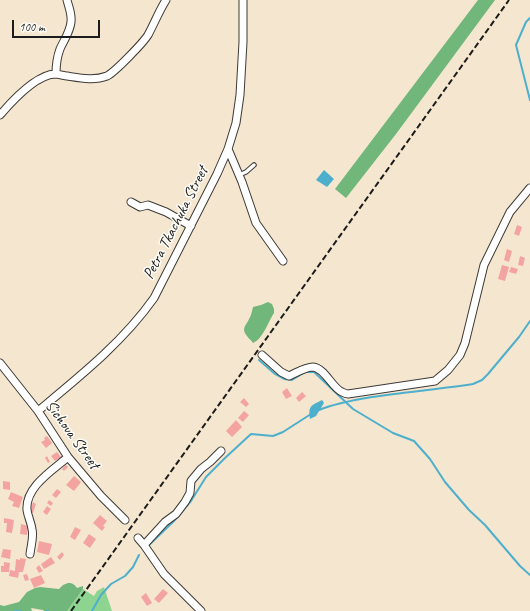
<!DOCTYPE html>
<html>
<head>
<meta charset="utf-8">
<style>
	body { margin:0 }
	#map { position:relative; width:530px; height:611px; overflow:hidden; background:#f5e7cf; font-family:Caveat,sans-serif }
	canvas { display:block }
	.scale { position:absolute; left:12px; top:20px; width:88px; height:18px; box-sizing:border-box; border:2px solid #1c1c1c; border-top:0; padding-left:5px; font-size:12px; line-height:14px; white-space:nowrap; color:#1c1c1c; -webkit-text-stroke:3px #fdfcf7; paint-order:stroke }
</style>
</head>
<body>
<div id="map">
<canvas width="530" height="611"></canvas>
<div class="scale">100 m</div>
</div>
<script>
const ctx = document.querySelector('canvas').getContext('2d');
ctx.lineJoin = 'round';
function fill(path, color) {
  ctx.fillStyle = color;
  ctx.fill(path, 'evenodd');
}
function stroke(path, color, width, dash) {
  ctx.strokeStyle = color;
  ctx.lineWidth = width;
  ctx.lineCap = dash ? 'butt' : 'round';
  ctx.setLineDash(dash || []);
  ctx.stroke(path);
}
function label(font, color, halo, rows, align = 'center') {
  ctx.font = font + ' Caveat,sans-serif';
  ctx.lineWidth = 3;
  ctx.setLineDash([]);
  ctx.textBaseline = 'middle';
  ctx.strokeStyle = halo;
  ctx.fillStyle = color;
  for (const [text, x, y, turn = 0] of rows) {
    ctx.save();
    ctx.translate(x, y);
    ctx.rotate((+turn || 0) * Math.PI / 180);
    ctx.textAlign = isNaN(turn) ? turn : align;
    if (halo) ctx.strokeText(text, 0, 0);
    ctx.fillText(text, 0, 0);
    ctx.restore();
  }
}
const green = new Path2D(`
	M104,587L112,611H67L83,589L94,596L97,591Z`);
const forest = new Path2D(`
	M478,0H495L396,134L346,198L335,189Z
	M268,302L272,304L274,309V313C268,322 263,339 253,343C251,340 249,339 247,336C241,328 246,326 249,319C251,316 252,311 253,307L261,305Z
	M68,583C73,583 75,585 77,588L83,586V589L67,611H44L43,610L31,608L32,611H0V605L4,606L19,602L27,592L35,588L40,587L59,589L63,585Z`);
const water = new Path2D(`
	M324,170L334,179L327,187L316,180Z
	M322,400L324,403L316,416L310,419C308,405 311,406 322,400Z`);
const stream = new Path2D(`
	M530,18L526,22L516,45L530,100
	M259,360L275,374L284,379L292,380L305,372H314L353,409L393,433L414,441L430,459L445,482L469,510L485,525L520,566L530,575
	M319,410C336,403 354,400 372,397C406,392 440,389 473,384L482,380L488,374L519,337L530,321
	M148,546L173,522L191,501L206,477L225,458L251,434L273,436L283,432L311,414
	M14,611H21
	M46,611H48
	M92,611L101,595L111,584L125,576L133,567L139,555`);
const building = new Path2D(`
	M517,225L522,227L519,236L514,234Z
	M507,249L512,251L509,262L504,260Z
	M520,256L525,258L523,266L518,265Z
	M502,265L509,267L505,281L498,279Z
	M511,267L518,269L516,274L509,272Z
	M287,388L292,396L286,399L282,392Z
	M302,392L306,396L299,402L296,398Z
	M244,398L249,404L246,407L240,402Z
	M244,411L249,415L243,422L238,418Z
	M236,420L242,427L232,437L226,431Z
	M47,436L52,443L46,448L41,442L45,440L44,438Z
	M57,452L61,457L55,461L51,456Z
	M47,456L50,462L48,463L45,458Z
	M66,465L68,467L64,471L62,469Z
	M74,476L81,482L74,491L66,485Z
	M3,481L10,482V490L3,489Z
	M57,489L61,492L56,498L52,495Z
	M11,492L23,497L19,508L12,506L14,502L8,499Z
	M49,500L53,503L51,506L47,503Z
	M33,502L36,504L33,513L30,512Z
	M47,506L51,509L47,515L43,512Z
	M100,515L107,521L103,526L105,527L102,531L93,523Z
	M4,518L14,520L12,533L6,532L7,523H4Z
	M21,524L28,526L27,535L20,534Z
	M75,527L81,530L75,540L70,537Z
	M89,534L96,539L90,548L83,543Z
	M39,541L52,544L49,555L37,552Z
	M3,549L11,550L10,559L1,557Z
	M62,552L64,555L60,560L57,557Z
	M51,557L55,563L44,569L41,564Z
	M20,558L26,559L23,572H19L18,578L9,576L10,570L15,571L16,559L20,560Z
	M4,562L10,563L9,572H1V566H4Z
	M39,565L43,571L39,573L36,568Z
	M27,574L29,580L25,581L23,575Z
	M41,575L45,583L34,588L30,579Z
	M163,589L168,593L159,603L154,599Z
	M146,593L152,603L147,606L141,597Z`);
const lane = new Path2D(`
	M239,175L246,172L254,165`);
const street = new Path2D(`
	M56,74C56,65 57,57 60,49C64,40 70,32 71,22C72,14 69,8 67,0
	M0,115C12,101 36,75 55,74C59,74 64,76 67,76C80,78 94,81 107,76C115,72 143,43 148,35C154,24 159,11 166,0
	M228,149L242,182L256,223L283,261
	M131,202L140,207L148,205L166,212L191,226
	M262,355L281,372L289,376C296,373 305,367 313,367C325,368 332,388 342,392C344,393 346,394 348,394L435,381L448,370L460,355L465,343L484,265L510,212L530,188
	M0,363L38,411L68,457L101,496L125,520
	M38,411C79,377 123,342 154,298L217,174L228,149L236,123L240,95L243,42V0
	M138,538L144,545
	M30,554C31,545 34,537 32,529C31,522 28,517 27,510C25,487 53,470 68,457
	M201,611L164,574L144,545L165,522L176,514L185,502L190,493L191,481L201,469L210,462L221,451`);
const rail = new Path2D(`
	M71,611L509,0`);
const streetNames = [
	["Petra Tkachuka Street",176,223,-63],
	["Sichova Street",72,435,54]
];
fill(green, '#8cd48f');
fill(forest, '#71b67a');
fill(water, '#4eafcd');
stroke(stream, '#4eafcd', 2);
fill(building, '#f3a4a1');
stroke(lane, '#3d3a37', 5.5);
stroke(street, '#3d3a37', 9);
stroke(lane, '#fff', 3.5);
stroke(street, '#fff', 7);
stroke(rail, '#1c1c1c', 2, [6, 3]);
label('16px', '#1c1c1c', '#fdfcf7', streetNames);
</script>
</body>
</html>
